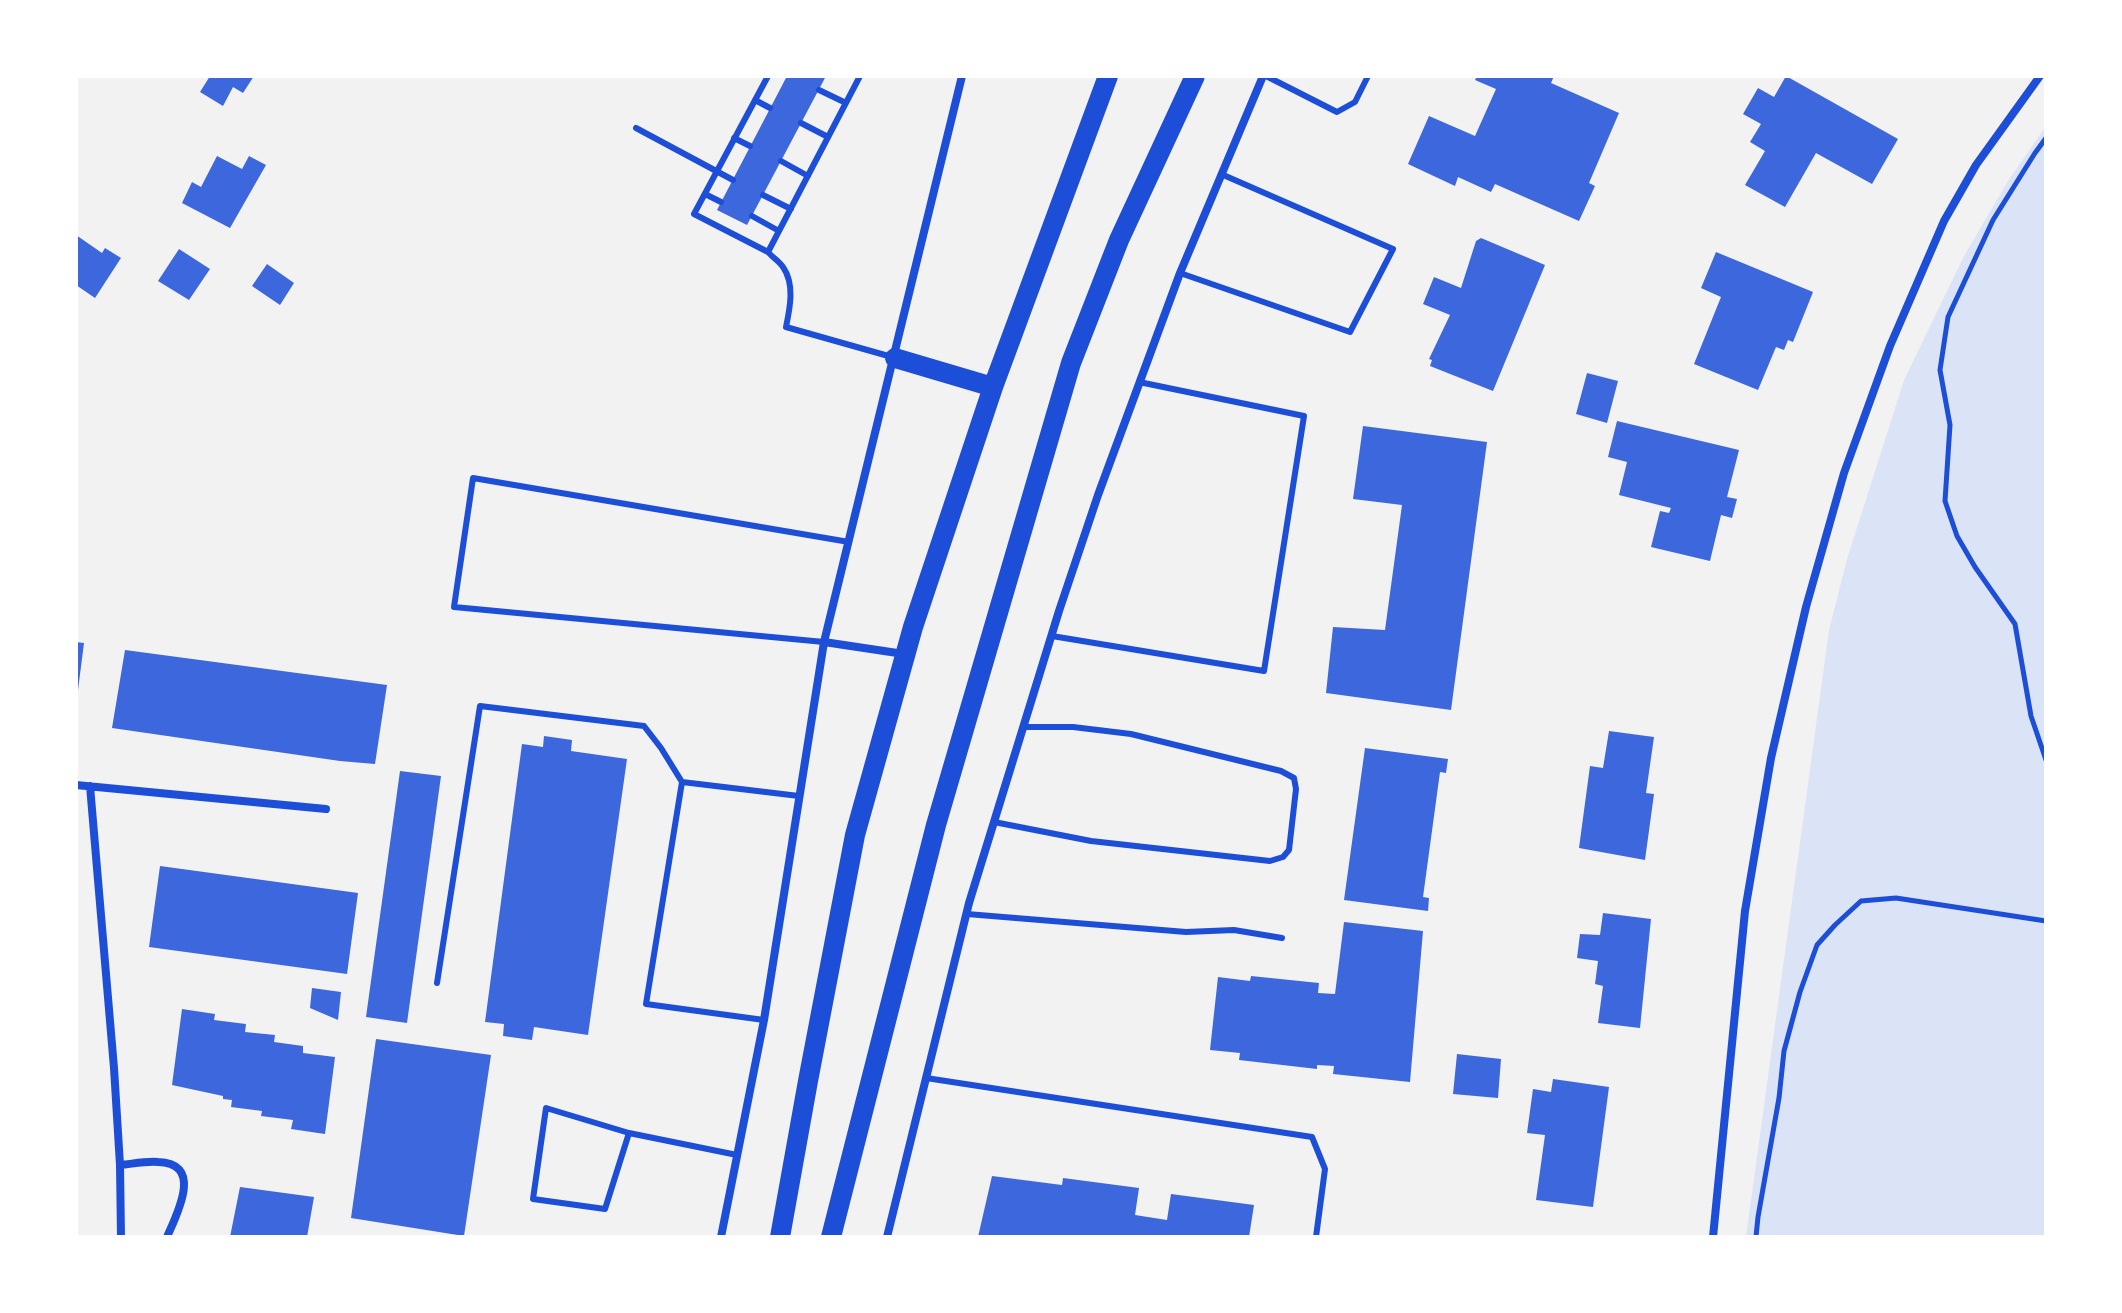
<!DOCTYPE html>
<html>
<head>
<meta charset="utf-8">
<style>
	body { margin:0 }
	#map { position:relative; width:2122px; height:1313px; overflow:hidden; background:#f2f2f2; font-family:"IBM Plex Serif",serif }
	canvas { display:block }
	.frame { position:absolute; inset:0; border:78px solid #fff; pointer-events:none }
</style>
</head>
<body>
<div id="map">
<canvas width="2122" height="1313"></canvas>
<div class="frame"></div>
</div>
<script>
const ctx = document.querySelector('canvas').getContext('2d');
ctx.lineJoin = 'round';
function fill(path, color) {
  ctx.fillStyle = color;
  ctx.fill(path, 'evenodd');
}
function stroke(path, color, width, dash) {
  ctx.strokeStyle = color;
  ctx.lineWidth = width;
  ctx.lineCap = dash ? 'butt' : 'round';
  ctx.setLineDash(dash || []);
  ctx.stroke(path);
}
const green = new Path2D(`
	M2046,126V1237H1746L1829,630L1847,559L1904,380L1964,256L2008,181Z`);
const building = new Path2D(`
	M210,76H254L243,93L233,87L223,106L200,92Z
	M787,76H826L747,225L717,210Z
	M1477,76H1554L1551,83L1619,113L1589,183L1595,186L1579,221L1495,184L1491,192L1458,177L1455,186L1408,164L1429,116L1475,136L1496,89L1475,80Z
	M1786,76L1898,139L1872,184L1816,153L1785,207L1745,185L1765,151L1750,142L1761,124L1743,114L1758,88L1774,97Z
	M217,156L242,169L249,156L266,165L230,228L182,203L192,182L201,187Z
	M76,235L102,253L105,248L121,258L95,298L76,285Z
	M1481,238L1545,265L1493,391L1430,366L1432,360L1429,359L1450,315L1423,304L1434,277L1461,288L1476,241Z
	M179,249L210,269L189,300L158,281Z
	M1716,252L1813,292L1793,342L1788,340L1784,350L1776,347L1758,390L1694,364L1721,297L1701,288Z
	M267,264L294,283L280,305L252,286Z
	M1587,373L1618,381L1607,423L1576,414Z
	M1617,421L1739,450L1727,497L1737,499L1732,518L1721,515L1710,561L1651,547L1660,511L1669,513L1671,508L1619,495L1627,462L1608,457Z
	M1363,426L1487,442L1451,710L1326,693L1333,627L1385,630L1402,505L1353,499Z
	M76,642L84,643L78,690H76Z
	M125,650L387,685L375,764L340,761L112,728Z
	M1609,731L1654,737L1646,793L1654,794L1645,860L1579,848L1590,766L1603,768Z
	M544,736L572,740L571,751L627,759L588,1035L534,1027L532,1040L503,1036L504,1024L485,1022L522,744L543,747Z
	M1365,748L1448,759L1446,773L1440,772L1423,897L1429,898L1428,911L1344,900Z
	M400,771L441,776L407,1023L366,1017Z
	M160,866L358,893L347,974L149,947Z
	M1603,913L1651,919L1640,1028L1598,1023L1603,986L1595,984L1598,961L1577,958L1580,934L1600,935Z
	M1344,922L1423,931L1410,1082L1333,1074L1334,1066L1317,1065V1069L1239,1060L1240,1053L1210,1050L1218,977L1250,981L1251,976L1319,983L1318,993L1335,994Z
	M312,988L341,992L338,1020L310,1008Z
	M182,1009L215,1014L214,1020L246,1024L245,1032L275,1035L274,1042L303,1046V1053L335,1057L325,1134L291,1129L293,1120L261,1116L262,1111L231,1107L232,1100L223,1099V1096L172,1085Z
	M376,1039L491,1055L464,1236L351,1218Z
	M1457,1054L1501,1059L1498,1098L1453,1094Z
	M1553,1079L1609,1087L1593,1207L1536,1200L1545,1135L1527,1133L1533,1089L1551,1092Z
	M992,1176L1062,1185L1063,1178L1139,1188L1135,1215L1167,1220L1171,1194L1254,1205L1249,1237H978Z
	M240,1187L314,1197L307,1237H230Z`);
const path = new Path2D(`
	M2046,138L2035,153L1993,220L1948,317L1940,370L1950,425L1945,501L1957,536L1975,567L2015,624L2031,716L2046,760
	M1756,1237L1758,1217L1779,1098L1784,1051L1800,992L1817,945L1835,925L1861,901L1896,898L2046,921`);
const service = new Path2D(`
	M768,76L694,214L768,252
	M860,76L768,252C772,257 779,261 783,267C795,284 790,308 786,327L892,357
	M1266,76L1337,112L1355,102L1368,76
	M819,90L846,103
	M755,100L770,108
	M801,123L828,137
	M636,128L733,180
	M734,138L750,146
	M781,161L808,176
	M705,194L721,202
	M763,195L791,209
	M752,216L779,231
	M1180,273L1350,332L1393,249L1221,174
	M1052,636L1264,671L1304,416L1139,382
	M824,642L454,607L473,478L849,542
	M994,822L1091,841L1270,861L1283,857L1289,850L1296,789L1294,778L1281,771L1131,734L1073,727H1023
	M967,914L1186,932L1234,930L1282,938
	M437,983L480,706L644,726L661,748L682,782
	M764,1020L646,1004L682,782L799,796
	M926,1078L1312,1137L1325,1169L1316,1237
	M629,1133L605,1209L533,1199L546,1108L629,1133L737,1155`);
const minor = new Path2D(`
	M824,642L904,654
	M76,785L326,809
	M90,786L114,1068L120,1165L121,1237
	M120,1165C132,1164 145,1161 158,1162C204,1163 177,1214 167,1237
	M721,1237L764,1020L824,642L962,76
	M887,1237L969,903L1059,611L1098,495L1180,273L1263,76
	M1713,1237L1745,911L1771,758L1806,607L1844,473L1890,346L1944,221L1976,165L2040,76`);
const primary = new Path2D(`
	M895,358L993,387
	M780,1237L808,1081L855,835L913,627L993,387L1108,76
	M831,1237L936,825L1071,363L1119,240L1195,76`);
fill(green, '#dbe4f7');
fill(building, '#3d67dc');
stroke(path, '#1d4ed8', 5);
stroke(service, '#1d4ed8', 6);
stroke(minor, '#1d4ed8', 8);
stroke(primary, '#1d4ed8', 20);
</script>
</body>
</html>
